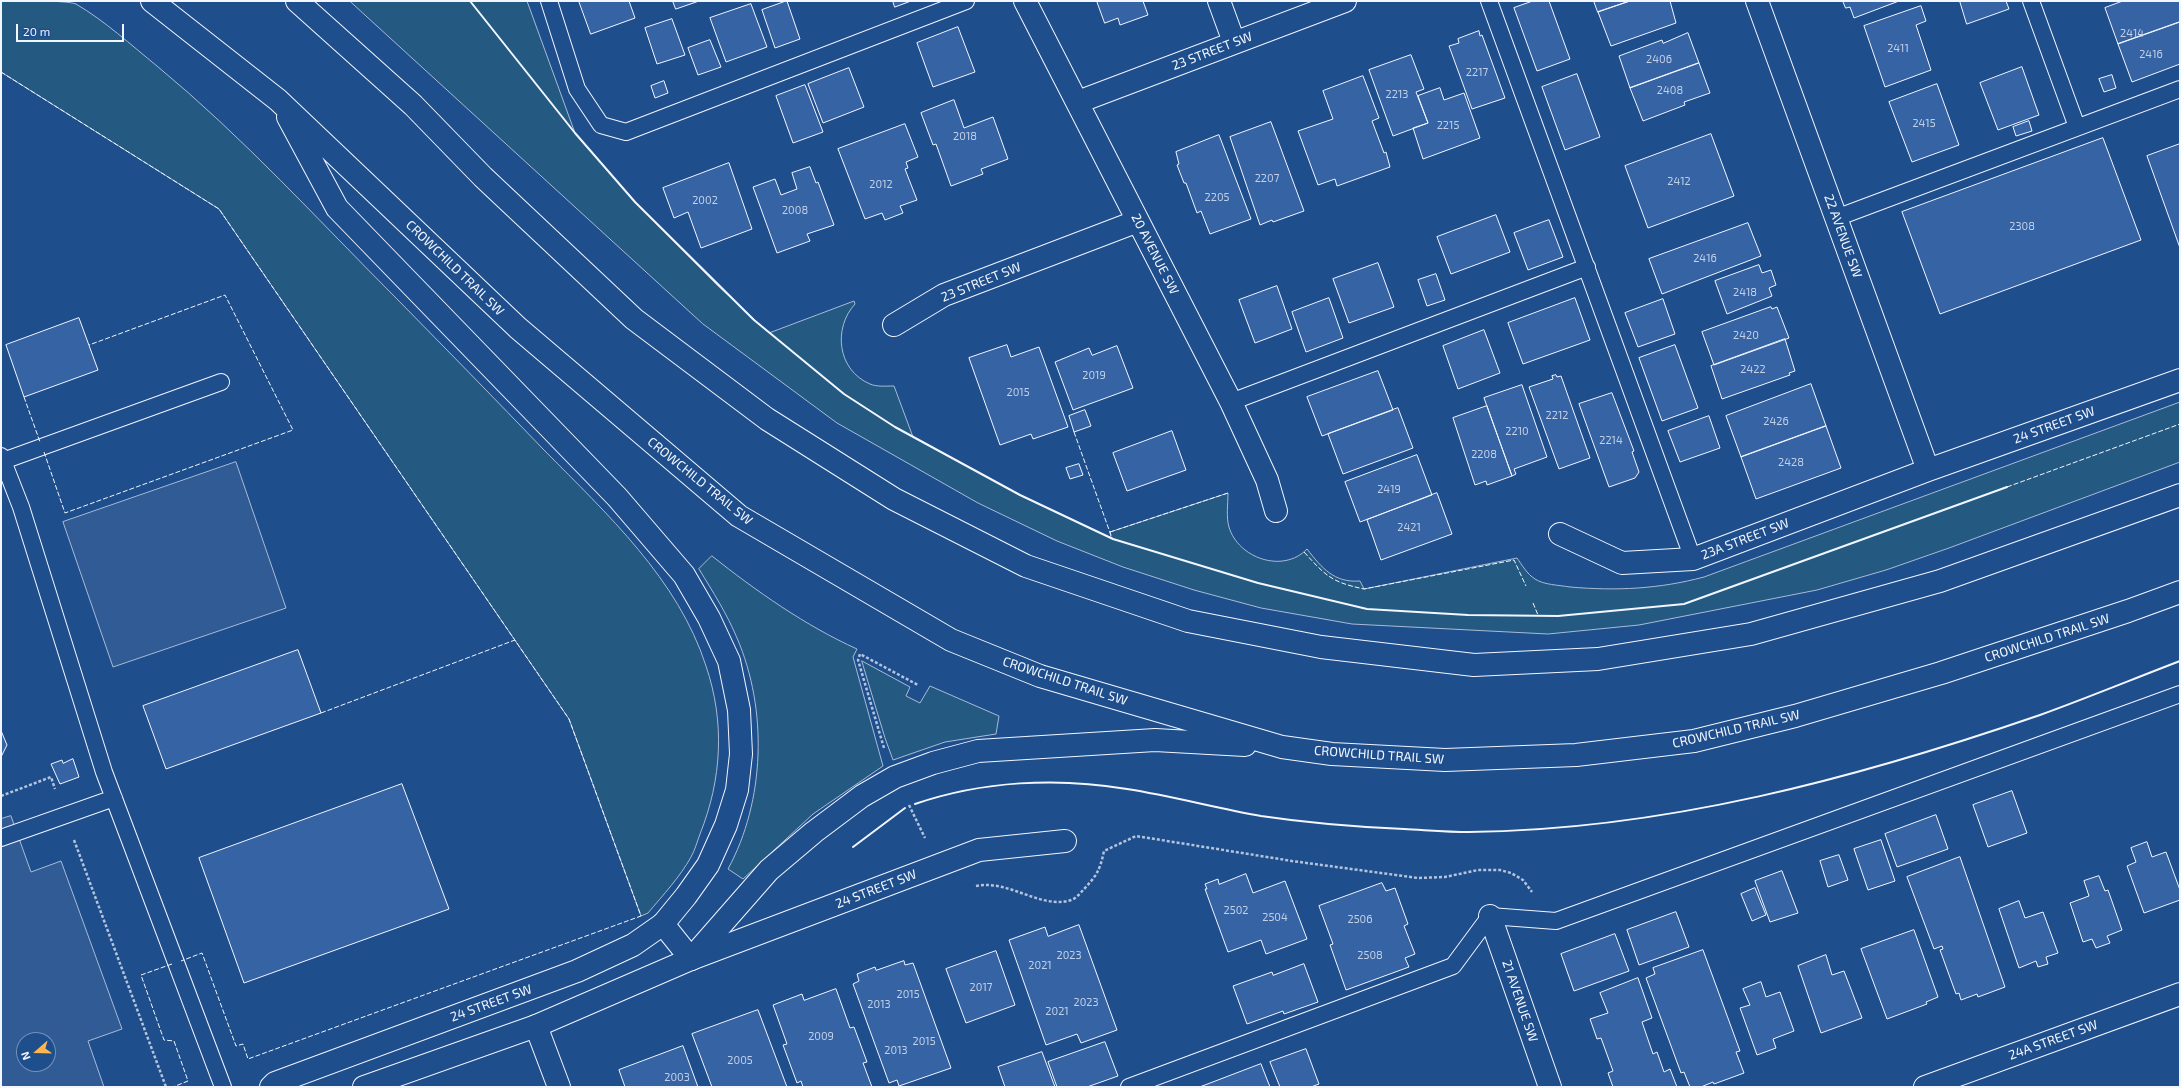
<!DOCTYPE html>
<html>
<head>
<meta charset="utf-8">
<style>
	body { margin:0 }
	#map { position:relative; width:2181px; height:1088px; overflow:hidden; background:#1f4e8c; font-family:"Exo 2",sans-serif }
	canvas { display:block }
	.frame { position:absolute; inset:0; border:2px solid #f2f6ff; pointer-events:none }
	.north { position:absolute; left:16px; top:1032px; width:40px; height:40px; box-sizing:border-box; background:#1f4e8c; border:1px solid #7391ba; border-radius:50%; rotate:250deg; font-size:11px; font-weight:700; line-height:16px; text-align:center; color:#f2f6ff }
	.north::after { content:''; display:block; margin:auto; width:14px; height:18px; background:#ffb74d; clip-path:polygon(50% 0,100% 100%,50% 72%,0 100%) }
	.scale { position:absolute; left:16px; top:24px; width:108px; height:18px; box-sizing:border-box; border:2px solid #f2f6ff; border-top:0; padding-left:5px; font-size:12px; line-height:14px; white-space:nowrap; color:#f2f6ff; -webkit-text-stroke:3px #1f4e8c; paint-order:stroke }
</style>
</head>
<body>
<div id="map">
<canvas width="2181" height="1088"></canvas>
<div class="frame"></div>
<div class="north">N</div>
<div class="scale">20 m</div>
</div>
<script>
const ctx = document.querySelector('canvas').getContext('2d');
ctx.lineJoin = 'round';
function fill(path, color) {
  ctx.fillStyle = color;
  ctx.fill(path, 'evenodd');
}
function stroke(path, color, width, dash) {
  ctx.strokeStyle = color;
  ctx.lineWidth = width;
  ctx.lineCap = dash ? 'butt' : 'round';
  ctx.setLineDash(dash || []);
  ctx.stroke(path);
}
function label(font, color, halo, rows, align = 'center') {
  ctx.font = font + ' "Exo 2",sans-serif';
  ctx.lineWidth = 3;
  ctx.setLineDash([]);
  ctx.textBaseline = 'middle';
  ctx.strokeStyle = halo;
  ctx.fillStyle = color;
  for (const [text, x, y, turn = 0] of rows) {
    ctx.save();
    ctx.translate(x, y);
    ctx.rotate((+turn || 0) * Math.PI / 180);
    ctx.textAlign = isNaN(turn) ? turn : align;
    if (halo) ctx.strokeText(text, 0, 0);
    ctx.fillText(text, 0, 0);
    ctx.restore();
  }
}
const green = new Path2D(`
	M1,1C16,1 66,0 76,4C105,21 131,45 157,66C243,137 319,221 398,300C447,350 496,400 544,450C607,514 678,579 706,666C725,722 722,779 700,834C697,842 695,850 691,857C680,877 663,895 648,913L641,916L569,719L219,209L1,72Z
	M350,1H527L575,133L635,202L717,285L769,333L854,301L855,304C833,328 837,370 870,384C877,387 886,386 894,386L913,437L1020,495L1111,538L1110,532L1228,493C1228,504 1226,517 1229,527C1238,558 1283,574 1307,549C1322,568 1334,583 1360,581L1364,589L1517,558C1522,565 1527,574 1535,579C1544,585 1559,585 1570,587C1617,591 1659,589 1704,577L2180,402V462L1949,548L1886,570L1817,590L1639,625L1548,634L1352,624L1261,608L1194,590L1123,567L1057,541L978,503L837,423L703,324Z
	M712,556C756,591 806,626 857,649L853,657L883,766L813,814L743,879L728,869C765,801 768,710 737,638C727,614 713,592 699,569Z
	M862,661L910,687L906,696L920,703L930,686L999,716L996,734L945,742L893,760L885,738Z`);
const parking = new Path2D(`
	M236,462L286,608L113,667L63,522Z
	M11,816L31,872L61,861L122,1029L88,1041L104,1087H1V819ZM24,1040H48V1064H24Z`);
const building = new Path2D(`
	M579,1H629L635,18L591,34Z
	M673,1H699L676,9Z
	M787,1L800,39L775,48L762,10Z
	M893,1H911L895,7Z
	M1097,1H1143L1148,15L1120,25L1118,18L1105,23Z
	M1533,1H1549L1570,59L1537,71L1514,8Z
	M1594,1H1630L1598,12Z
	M1630,1H1670L1676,23L1611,46L1598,12Z
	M1843,1H1899L1854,18L1850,7L1846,8Z
	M1960,1H2006L2009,9L1967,24Z
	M2123,1H2180V22L2118,44L2105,8Z
	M751,4L767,47L726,62L710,18Z
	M1921,6L1926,21L1916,25L1931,70L1885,87L1864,26Z
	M672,19L685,55L657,64L645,28Z
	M2180,22V64L2132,82L2118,44Z
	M958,27L975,72L933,87L917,43Z
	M1479,31L1480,36L1482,35L1505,98L1472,109L1449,46L1459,43L1458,39Z
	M1688,33L1699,63L1630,88L1619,56L1662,40L1663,43Z
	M710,40L721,67L698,75L688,48Z
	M1411,55L1424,89L1416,92L1428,123L1393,136L1369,70Z
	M1699,63L1710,93L1684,102L1685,105L1643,121L1630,88Z
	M2022,67L2039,115L1998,130L1980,83Z
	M849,68L864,107L823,123L808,84Z
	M1577,74L1600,137L1565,150L1542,87Z
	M2112,75L2116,88L2104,92L2099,79Z
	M1363,76L1379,118L1372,121L1384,153L1386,152L1390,167L1337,186L1335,179L1318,185L1298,131L1333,119L1323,91Z
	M664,81L668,93L655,98L651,86Z
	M1937,84L1959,145L1912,162L1889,102Z
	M805,85L823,132L793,143L776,96Z
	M1440,88L1444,100L1464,93L1480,138L1423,159L1413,128L1428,123L1418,96Z
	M954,100L964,128L993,117L1008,159L981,169L983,174L951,186L936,144L933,145L921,113Z
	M2029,121L2032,131L2016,136L2013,127Z
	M1271,122L1304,211L1273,222L1272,220L1260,225L1230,137Z
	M905,124L918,157L906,162L908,168L905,169L917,200L900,206L903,213L885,220L882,213L865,219L838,149Z
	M1711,134L1734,196L1648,228L1625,166Z
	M1219,135L1251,219L1210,234L1201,211L1197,213L1186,183H1184L1177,165L1179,164L1176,152Z
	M2103,138L2141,240L1940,314L1902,212Z
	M2180,144V248L2147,156Z
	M729,163L752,229L701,248L688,212L674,218L663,188Z
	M810,167L816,183L818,182L834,225L807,234L810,241L777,253L753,187L775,179L781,195L797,189L792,173Z
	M1496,215L1510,252L1451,274L1437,237Z
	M1549,220L1563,257L1528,270L1514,233Z
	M1748,223L1761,256L1662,294L1649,259Z
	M1378,263L1394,307L1349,323L1333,279Z
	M1759,265L1762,273L1771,270L1776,285L1769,288L1772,296L1727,314L1715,281Z
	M1436,274L1445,300L1427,306L1418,280Z
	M1277,286L1292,329L1255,343L1239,300Z
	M1329,298L1343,338L1306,352L1292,312Z
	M1575,298L1590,340L1523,364L1508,323Z
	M1663,299L1675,334L1638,347L1625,313Z
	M1771,307L1772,309L1777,307L1789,338L1714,365L1702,332Z
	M79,318L98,370L24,397L6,345Z
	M1484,330L1500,373L1458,389L1443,346Z
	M1785,339L1795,371L1789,373L1790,375L1722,399L1711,366Z
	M1007,345L1011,357L1039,347L1068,427L1033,439L1031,434L1000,445L969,358Z
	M1675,345L1698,408L1662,421L1639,358Z
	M1117,346L1133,388L1073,410L1055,362L1089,348L1092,355Z
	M1378,371L1393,410L1322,436L1307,397Z
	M1556,375L1557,377L1561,376L1590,458L1559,469L1529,387L1553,379L1552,376Z
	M1811,384L1826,426L1741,457L1726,416Z
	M1522,385L1547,457L1514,469L1516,474L1512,476L1484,398Z
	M1612,393L1634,451L1632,452L1639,472L1635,478L1609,487L1579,404Z
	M1487,406L1512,476L1487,485L1486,481L1475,485L1453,418Z
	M1398,408L1413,448L1343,474L1328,434Z
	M1085,410L1091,426L1074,432L1069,416Z
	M1709,416L1720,448L1680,462L1668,431Z
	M1826,426L1841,468L1756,499L1741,457Z
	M1172,431L1186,470L1127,491L1113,453Z
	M1417,455L1432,495L1360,522L1345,482Z
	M1079,464L1083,475L1070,479L1066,468Z
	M1437,493L1452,534L1381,560L1367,520Z
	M298,650L321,713L166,769L143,706Z
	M2,733L7,745L1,757V734Z
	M73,759L79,777L60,784L51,764L62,760L63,763Z
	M402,784L449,909L244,983L199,858Z
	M2012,791L2027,833L1988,847L1973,805Z
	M1936,815L1948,849L1897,867L1885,834Z
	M1881,840L1895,881L1868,890L1854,849Z
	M2147,842L2152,857L2166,852L2180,890V900L2144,913L2127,866L2136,862L2131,848Z
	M1839,855L1848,880L1828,887L1820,861Z
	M1960,857L2005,987L1978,997L1977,994L1961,1000L1959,993L1956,994L1940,950L1943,949L1942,946L1934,949L1907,877Z
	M1782,871L1798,913L1770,922L1755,881Z
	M1246,874L1253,893L1285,881L1307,939L1266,954L1261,940L1228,952L1205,889H1207L1205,884L1218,879L1219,884Z
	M2099,876L2105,891L2108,890L2122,930L2107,936L2110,943L2096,948L2092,939L2083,942L2070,903L2089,896L2084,881Z
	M1382,883L1386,891L1395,888L1408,924L1404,926L1415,954L1405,958L1409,967L1346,990L1330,945L1333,944L1319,906Z
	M1755,888L1766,915L1752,921L1741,894Z
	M2019,901L2025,918L2043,912L2058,953L2046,957L2048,964L2038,967L2036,961L2019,968L1999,909Z
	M1676,912L1689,947L1639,965L1627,930Z
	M1079,925L1117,1030L1081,1043L1077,1034L1046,1045L1009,940L1045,927L1048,936Z
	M1914,930L1938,997L1926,1002L1927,1004L1887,1019L1861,949Z
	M1615,934L1629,971L1574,991L1561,954Z
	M1703,950L1740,1051L1736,1052L1744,1073L1714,1084L1713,1082L1701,1087H1690L1684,1072L1681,1073L1646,978L1655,974L1653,968Z
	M996,951L1015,1005L966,1023L946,969Z
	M1826,955L1832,975L1844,971L1862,1018L1821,1033L1798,966Z
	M904,961L905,965L913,963L951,1068L899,1086L897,1080L889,1083L853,984L859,981L857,974L875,967L876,970Z
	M1304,964L1318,1002L1284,1014L1283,1011L1247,1024L1233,986L1272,972L1273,975Z
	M1638,978L1652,1018L1642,1022L1653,1054L1657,1052L1664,1072L1670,1069L1677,1087H1613L1608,1073L1613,1071L1601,1038L1597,1039L1590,1019L1608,1013L1600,993Z
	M1761,982L1766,997L1780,992L1794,1031L1773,1039L1776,1048L1757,1055L1740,1008L1750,1005L1743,989Z
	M836,989L850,1028L854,1027L867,1062L863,1063L872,1087H803L801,1081L797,1083L783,1045L787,1044L773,1005L802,994L804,1000Z
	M758,1010L787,1087H712L692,1034Z
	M1105,1042L1118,1076L1087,1087H1057L1048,1062Z
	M683,1046L698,1087H625L619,1070Z
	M1306,1049L1319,1084L1311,1087H1280L1270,1062Z
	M1042,1052L1055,1087H1005L998,1067Z
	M1261,1064L1270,1087H1200Z`);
const path = new Path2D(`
	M884,748L858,660L860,654L918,685
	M1,796L51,777L55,789
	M909,805L925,838
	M74,840L166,1087
	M976,886C1009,879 1041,910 1071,900C1077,898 1081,892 1085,888C1098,874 1100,869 1104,851L1136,836L1292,861L1418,878L1445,877L1478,870H1500L1511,873L1523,880L1532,892`);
const service = new Path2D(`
	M549,1L577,89L601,125L626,132L966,1
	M1489,1L1693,559
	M2031,1L2077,127
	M1836,218L2180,89
	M1231,402L1587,267
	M1,456L21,507L104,772L223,1087
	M3,461L221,382
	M1,838L114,798
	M1129,1087L1453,966L1490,916L1556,921L2180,694`);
const minor = new Path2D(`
	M1025,1L1231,402L1267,480L1276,511
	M1219,1L1234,42
	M1757,1L1928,470
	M1078,102L1345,1
	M894,325L944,295L1138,221
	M1560,534L1622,563L1693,559L1928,470L2180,380
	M1490,916L1550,1087
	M663,924L691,959L979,850L1065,841
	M536,1026L559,1087
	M1925,1087L2180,994`);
const tertiary = new Path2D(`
	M271,1087L275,1083L577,971L633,945L663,924
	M364,1087L536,1026L691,959`);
const motorway = new Path2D(`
	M152,1L278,100L518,328L739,516L951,640L1040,676L1282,747L1332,754L1445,760L1576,755L1694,741L1795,716L1941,673L2128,611L2180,592
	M297,1L413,105L483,177L634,319L767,419L894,499L1026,566L1188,621L1321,647L1474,665L1598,659L1751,634L1940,581L2180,495
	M288,117L337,208L617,497L684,575L709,618L729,661L739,710L741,754L737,790L726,825L708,865L686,896L663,924
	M691,959L769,870L814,832L862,796L895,777L933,763L978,751L1155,740L1245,745`);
const fence = new Path2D(`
	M1,72L219,209L569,719L641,916L248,1059L243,1044L236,1046L202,953L181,961
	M24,397L40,442
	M1074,432L1112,538
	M44,452L65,513L293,430L225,295L89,345
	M2007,487L2180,424
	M1110,532L1228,493
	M1304,552C1326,576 1331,582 1364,589L1514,560L1526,586
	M1533,603L1538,615
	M321,713L515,640
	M172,964L141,975L164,1040L174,1041L188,1081L173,1087`);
const wall = new Path2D(`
	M470,1L575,133L635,202L754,320L844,394L895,427L1020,495L1113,539L1258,583L1367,609L1468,615L1558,616L1684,604L2007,487
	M915,804C982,781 1057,777 1127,789C1172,796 1216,808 1261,816C1308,823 1356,827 1404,829C1425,830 1447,832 1469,832C1664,830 1857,778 2040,715C2087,698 2133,679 2180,661
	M853,847L905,808`);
const numberNames = [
	["2414",2132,33],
	["2411",1898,48],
	["2416",2151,54],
	["2406",1659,59],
	["2217",1477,72],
	["2408",1670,90],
	["2213",1397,94],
	["2415",1924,123],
	["2215",1448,125],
	["2018",965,136],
	["2207",1267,178],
	["2412",1679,181],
	["2012",881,184],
	["2205",1217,197],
	["2002",705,200],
	["2008",795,210],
	["2308",2022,226],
	["2416",1705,258],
	["2418",1745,292],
	["2420",1746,335],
	["2422",1753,369],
	["2019",1094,375],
	["2015",1018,392],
	["2212",1557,415],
	["2426",1776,421],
	["2210",1517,431],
	["2214",1611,440],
	["2208",1484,454],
	["2428",1791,462],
	["2419",1389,489],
	["2421",1409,527],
	["2502",1236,910],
	["2504",1275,917],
	["2506",1360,919],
	["2023",1069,955],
	["2508",1370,955],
	["2021",1040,965],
	["2017",981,987],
	["2015",908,994],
	["2023",1086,1002],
	["2013",879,1004],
	["2021",1057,1011],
	["2009",821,1036],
	["2015",924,1041],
	["2013",896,1050],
	["2005",740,1060],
	["2003",677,1077]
];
const streetNames = [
	["23 STREET SW",1212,51,-21],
	["22 AVENUE SW",1843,236,70],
	["20 AVENUE SW",1155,254,63],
	["CROWCHILD TRAIL SW",455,268,44],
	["23 STREET SW",981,282,-22],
	["24 STREET SW",2054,425,-20],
	["CROWCHILD TRAIL SW",700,481,39],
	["23A STREET SW",1745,539,-21],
	["CROWCHILD TRAIL SW",2047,638,-18],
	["CROWCHILD TRAIL SW",1065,681,18],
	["CROWCHILD TRAIL SW",1736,729,-13],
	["CROWCHILD TRAIL SW",1379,755,4],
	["24 STREET SW",876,889,-21],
	["21 AVENUE SW",1520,1001,71],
	["24 STREET SW",491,1003,-20],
	["24A STREET SW",2053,1040,-20]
];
fill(green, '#245a82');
stroke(green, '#a8bbd7', 1);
fill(parking, '#305b95');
stroke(parking, '#a8bbd7', 1);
fill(building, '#3563a3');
stroke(building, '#f2f6ff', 1);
stroke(service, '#f2f6ff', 18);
stroke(minor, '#f2f6ff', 24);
stroke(tertiary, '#f2f6ff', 24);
stroke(motorway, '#f2f6ff', 24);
stroke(path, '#b3c4dc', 2.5, [3, 2]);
stroke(service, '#1f4e8c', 16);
stroke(minor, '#1f4e8c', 22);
stroke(tertiary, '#1f4e8c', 22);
stroke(motorway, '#1f4e8c', 22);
stroke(fence, '#f2f6ff', 1, [5, 2]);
stroke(wall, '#f2f6ff', 2);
label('11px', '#c3d1e8', null, numberNames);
label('13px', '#f2f6ff', '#1f4e8c', streetNames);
</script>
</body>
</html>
